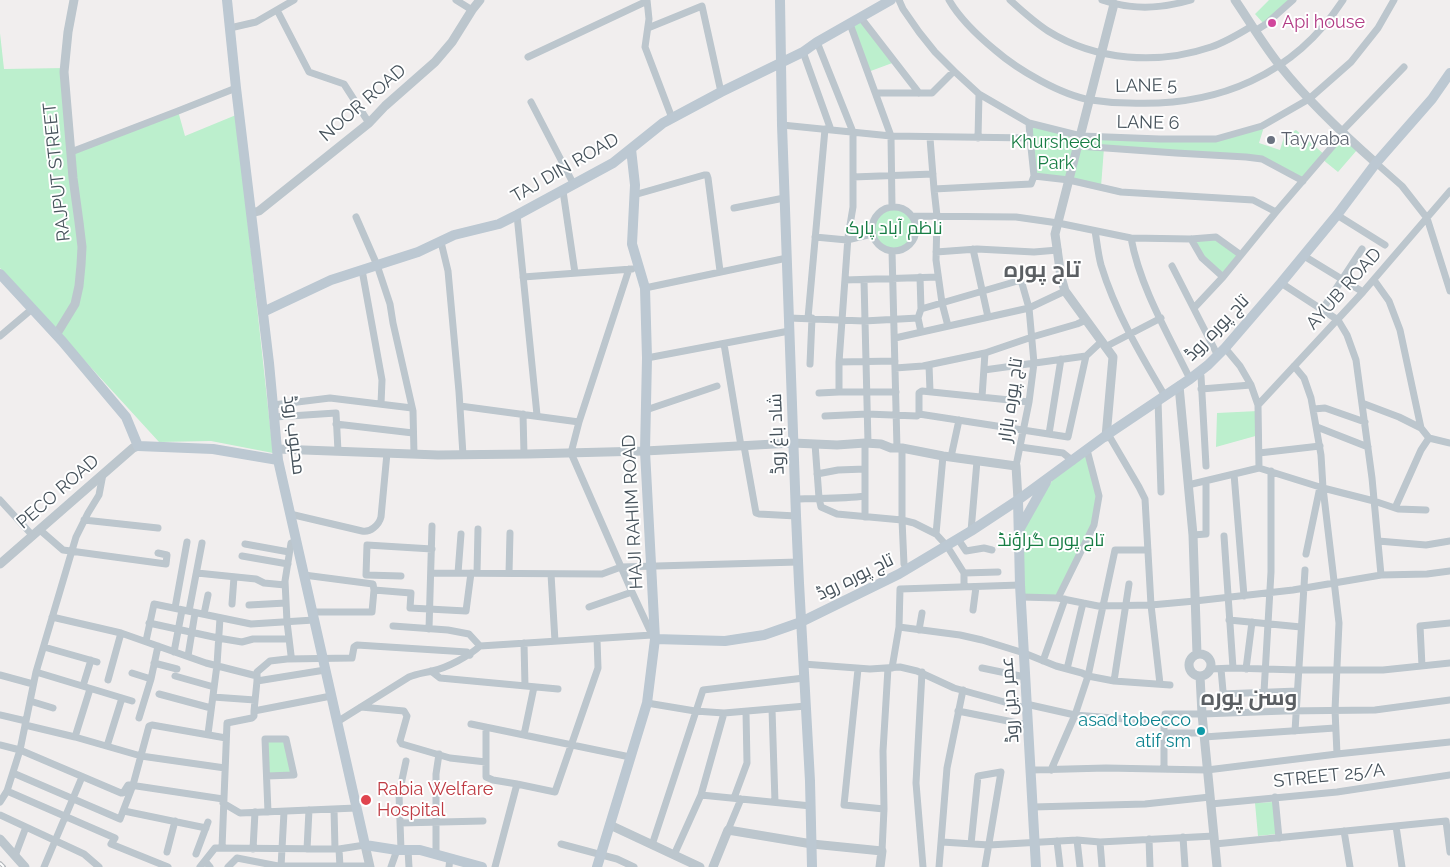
<!DOCTYPE html>
<html>
<head>
<meta charset="utf-8">
<style>
	body { margin:0 }
	canvas { display:block; background:#f1eeee }
</style>
</head>
<body>
<canvas width="1450" height="867"></canvas>
<script>
const ctx = document.querySelector('canvas').getContext('2d');
ctx.lineJoin = 'round';
function fill(path, color) {
  ctx.fillStyle = color;
  ctx.fill(path, 'evenodd');
}
function stroke(path, color, width, dash) {
  ctx.strokeStyle = color;
  ctx.lineWidth = width;
  ctx.lineCap = dash ? 'butt' : 'round';
  ctx.setLineDash(dash || []);
  ctx.stroke(path);
}
function label(font, color, halo, rows, align = 'center') {
  ctx.font = font + ' Raleway,Cairo,sans-serif';
  ctx.lineWidth = 4;
  ctx.setLineDash([]);
  ctx.textBaseline = 'middle';
  ctx.strokeStyle = halo;
  ctx.fillStyle = color;
  for (const [text, x, y, turn = 0] of rows) {
    ctx.save();
    ctx.translate(x, y);
    ctx.rotate((+turn || 0) * Math.PI / 180);
    ctx.textAlign = isNaN(turn) ? turn : align;
    if (halo) ctx.strokeText(text, 0, 0);
    ctx.fillText(text, 0, 0);
    ctx.restore();
  }
}
const green = new Path2D(`
	M1269,0H1290L1263,23L1255,14Z
	M861,18L895,62L868,72L850,24Z
	M0,33L4,69L65,68L71,151L178,111L185,136L236,115L273,453L211,441L159,442L0,268Z
	M1029,123L1081,136L1216,139L1262,126L1263,130L1259,143L1280,150L1284,137L1296,130L1325,155L1341,137L1357,150L1338,172L1322,159L1303,181L1262,159L1104,148L1101,187L1034,176Z
	M872 229a22 22 0 1 1 44 0a22 22 0 1 1-44 0Z
	M1212,237L1241,255L1223,277L1202,258L1191,239Z
	M1258,411L1259,435L1216,447L1217,413Z
	M1087,450L1099,496L1094,525L1058,598L1021,597L1020,532L1057,473Z
	M265,739H286L294,775L267,776Z
	M1273,802L1276,834L1258,836L1255,803Z`);
const minor = new Path2D(`
	M456,0L472,10
	M647,0L649,19L645,47L672,118
	M899,0L903,9L919,32L935,52L954,71L979,94L1029,123L1081,136L1160,139H1216L1262,126L1309,99L1351,62L1378,28L1394,0
	M949,0C960,19 978,36 995,50C1018,70 1061,95 1091,100C1104,102 1117,103 1129,103C1218,107 1294,75 1343,0
	M1010,0C1022,11 1034,22 1048,31C1096,61 1158,65 1211,47C1226,42 1239,34 1252,26
	M1102,0C1131,10 1161,9 1191,0
	M277,10L309,72L344,84L369,123
	M861,18L919,93
	M850,24L891,136L892,207
	M230,28L256,22L294,0
	M648,28L702,6L721,92
	M1255,31L1266,24L1293,0
	M817,42L853,132V207L848,237L839,362V392H896
	M803,52L831,130
	M528,57L647,1
	M876,93H932L954,71
	M531,102L574,185
	M782,125L891,136L1030,138L1029,123
	M1341,132L1404,67
	M930,138L934,189L1031,184L1034,176L1069,180L1121,192L1253,200L1276,212
	M978,138L979,94
	M1030,138L1034,176
	M1078,146L1176,153L1246,157L1262,159L1303,181
	M71,152L178,111L236,88
	M1376,163L1402,186L1427,218L1450,291
	M853,177L933,174
	M934,189L937,216L936,260L942,303L948,326
	M563,191L575,273
	M634,195L704,175H707L708,178L720,271
	M872 229a22 22 0 1 1 44 0a22 22 0 1 1-44 0Z
	M734,208L784,198
	M517,215L537,415
	M1337,215L1385,245
	M912,216L1016,217L1058,223L1131,238L1191,239L1216,237L1241,255
	M356,217L377,265L390,304L393,323L413,411L414,454
	M1095,231C1097,242 1098,254 1101,265C1115,311 1140,354 1165,396
	M815,237L847,240L872,234
	M1131,238C1140,287 1168,334 1190,379
	M1191,239L1202,258L1223,277
	M441,242L448,271L459,392L463,455
	M973,249L988,317
	M892,251L897,448
	M936,252L977,249L1034,252L1058,250
	M1304,256L1363,292
	M1172,266L1218,356
	M629,269L579,422L571,453L632,592L653,637
	M362,270L382,380L381,404
	M523,277L632,269
	M920,277L921,309L918,318L921,332
	M845,280L938,277
	M864,280L868,443
	M1374,280L1389,301L1400,330L1421,428
	M1281,283L1338,320L1347,335L1356,360L1372,478L1381,575
	M645,288L787,258
	M1194,308L1223,277L1276,212L1343,134
	M921,309L1021,280L1029,308L1034,363L1029,402L1016,466
	M1322,310L1362,249
	M789,318L864,321L918,318
	M808,318L825,129
	M0,336L32,309
	M895,338L1029,308L1065,291
	M724,344L741,446
	M1105,347L1161,318
	M1225,348L1240,366L1251,385L1258,405L1259,468
	M647,358L789,331
	M839,362L895,361
	M810,364L812,318
	M929,365L930,391
	M1294,366L1304,378L1311,398L1321,455L1323,488L1339,623L1335,710L1337,754
	M895,368L923,366L985,353L1032,337L1077,324L1086,320
	M984,370L1086,356
	M1199,372L1201,376L1206,466
	M1201,389L1251,385
	M819,393L839,392
	M982,397L985,353
	M1158,400L1161,492
	M1362,403L1399,417L1421,428L1429,438L1450,443
	M273,405L330,398L412,408
	M1258,405L1363,292L1450,191
	M460,406L579,422
	M1314,409L1325,408L1365,422
	M646,410L717,386
	M523,414L524,454
	M919,414L1068,437L1086,356L1102,341
	M825,416L867,414L917,416L919,414V393L922,391L1029,402
	M275,417L336,413L338,451
	M336,424L413,433
	M1317,427L1368,447
	M1049,434L1061,359
	M1108,434L1139,487L1145,499L1151,605L1160,684
	M865,443V517
	M815,444L819,498L821,507L837,514L902,520L914,523L936,534L947,546L964,573V587
	M744,446L756,513L759,514L796,516
	M1020,447L1063,453L1073,461
	M902,448V520L904,564L907,570
	M1259,453L1320,446
	M951,457L959,420
	M817,474L838,470L865,469
	M1234,474L1244,596
	M1188,485L1259,468L1323,488L1374,501L1398,509L1426,510
	M795,499C819,498 842,499 865,496
	M0,500L33,536
	M1395,508L1421,450L1429,438
	M290,514L362,531C370,533 379,525 381,517L387,453
	M84,520L158,528
	M40,530L63,550L166,564L167,555L158,553
	M971,531L977,461
	M936,534L943,456
	M1193,535L1206,534V481
	M1224,536L1233,668
	M958,539L966,551L984,548L992,550
	M1378,541L1426,545L1450,541
	M245,544L289,552
	M1306,554L1320,487
	M242,556L288,564
	M197,573L256,579L264,583L285,585
	M432,573L602,574L621,567L798,562
	M458,573L461,534
	M477,573L478,529
	M509,573L510,533
	M964,573L998,572
	M551,574L555,641
	M304,575L373,584L374,590L411,593L410,608L466,611L471,573
	M401,576L366,575L367,545L432,549
	M1021,597L1058,598L1098,606L1151,605L1195,601L1293,590L1381,575L1427,574L1450,571
	M1058,598L1094,525L1099,496L1087,450
	M232,604L234,577
	M249,605L286,603
	M589,607L632,592
	M175,608L187,542
	M973,610L976,587
	M189,611L202,543
	M313,612H372L374,590
	M204,614L208,595
	M52,617L121,633
	M1229,620L1301,627
	M149,623L218,638L242,642L253,639H289
	M393,626L448,630L469,634L480,646
	M899,627L960,635L982,640L1024,653L1056,666L1082,673L1088,676L1114,681L1170,685
	M429,629L432,526
	M919,630L922,613
	M146,641L154,604L251,624L314,620
	M524,643L525,686
	M44,647L97,662
	M174,652L182,610
	M291,655L287,622L285,581L291,543L297,541
	M188,656L195,613
	M1043,661L1065,599
	M154,663L177,669
	M803,664L870,669L900,667L917,671L954,688L1026,708
	M1422,666L1420,626L1450,623
	M892,668L899,627L900,589L1020,585
	M982,668L1025,677
	M858,669L844,805L884,809
	M1067,669L1083,603
	M1210,669L1233,668L1298,670H1383L1450,663
	M1221,669L1225,713
	M1246,669L1252,622
	M431,671L440,678L558,689
	M36,672L132,701
	M922,672L916,783L923,867
	M132,673L151,679
	M0,675L33,684
	M175,676L214,687
	M108,680L121,633L206,663L257,676
	M257,681V672L270,661L287,659L352,658L354,647L357,645L467,652L470,655
	M1114,681L1129,584
	M83,686L91,660
	M1264,692L1271,572V471
	M159,694L211,708
	M1222,694L1297,691
	M213,697L255,700
	M30,701L53,708
	M647,703L695,711L724,713L806,706
	M1026,704L1075,715L1164,722L1165,714H1202L1285,711L1375,710L1450,700
	M361,707L404,711L407,716L400,741L402,744L450,758L486,762
	M772,709L775,802
	M254,711L257,681L325,670
	M958,711L1028,725
	M0,715L26,721
	M139,718L151,679L158,646
	M337,722L409,677C416,674 424,673 432,671C447,668 469,656 480,646L652,635
	M471,724L630,757
	M25,725L75,737L141,756L225,768
	M486,727V777L493,780L517,784L555,792L598,668L597,639
	M1295,731L1305,570
	M1164,733H1204
	M208,734L217,665L220,618
	M524,735L534,687
	M75,737L90,689
	M1204,737L1335,728
	M0,745L20,750L121,793H123L128,785H130L223,799
	M107,746L122,698
	M1164,769V722
	M1031,770L1106,768L1207,770L1337,754L1450,742
	M1051,770L1075,715L1088,676L1115,550H1148
	M13,773L120,819L133,785L149,726L152,725L226,738
	M267,776L294,775L286,739H265L268,812
	M7,791L115,838L111,844L168,867
	M701,795L811,806
	M1275,797L1279,838
	M734,798L747,763L746,712
	M0,802L7,791L20,750L36,672L76,537L88,513L99,495L103,474
	M223,803L240,813L356,808
	M1211,804L1337,792L1450,775
	M1033,807L1145,804L1210,797
	M334,809L335,849
	M124,811L206,828
	M0,815L84,854L99,867
	M400,823L483,821
	M1396,826L1402,867
	M728,830L741,799
	M1344,831L1350,867
	M1183,837L1185,867
	M1149,839L1150,867
	M1077,840L1080,867
	M1057,841L1060,867
	M942,842L989,845L1077,840L1100,842L1214,836
	M1100,842L1102,867
	M561,844L617,859L634,867
	M971,844L978,776L1001,772L985,867
	M1215,844L1446,821L1450,852
	M652,845L703,690L804,678
	M222,848L227,723L252,718L254,716V711L331,696
	M253,849L255,812
	M307,849L309,810
	M339,849L340,867
	M401,850L399,794L406,761
	M408,850L409,867
	M882,851L884,809L883,751L888,668
	M167,852L175,821
	M196,854L208,822
	M436,854V774L439,754
	M674,855L701,795L724,713
	M15,856L26,827
	M205,861L210,867
	M44,867L82,777
	M200,867L215,848L339,849L365,845
	M228,867L237,858L278,866H370
	M281,867L284,812
	M391,867L397,850
	M449,867L450,858
	M495,867L517,784
	M939,867L947,768L963,690`);
const tertiary = new Path2D(`
	M1235,0C1250,22 1264,46 1281,67C1309,102 1342,133 1376,163
	M251,213L259,211L369,123L385,106L435,62L452,42L472,10L480,0
	M56,335L75,304L79,286L81,265L82,247L79,222L73,178L64,72L68,32L74,0
	M1179,386L1193,535L1197,654
	M1106,437L1113,357L1065,291L1061,277L1055,234L1114,4
	M277,449L438,455L528,454L645,451L793,443L837,445L865,443L881,444L891,448H902L943,456L1016,466L1018,500
	M0,564L133,448L138,446
	M1189 665a11 11 0 1 1 22 0a11 11 0 1 1-22 0Z
	M1200,676L1202,714L1217,867
	M610,825L700,867
	M0,839L25,867
	M365,845L370,867
	M713,867L728,830L812,844L882,851L880,867`);
const secondary = new Path2D(`
	M227,0L236,88L269,363L278,460L365,845L397,850H420L482,867
	M780,0L782,125L796,516L799,583L810,781L812,867
	M0,274L62,341L126,417L138,446L213,449L278,460
	M263,312L331,280L418,252L454,235L499,224L517,215L613,163L663,123L721,92L803,52L817,42L891,0
	M1018,500L1020,585L1036,867
	M1019,530L1046,482
	M655,639L725,641L764,635L801,622L899,574L971,531L1018,500L1108,434L1190,379L1208,365L1225,348L1281,283L1337,215L1376,163L1432,99L1450,73
	M597,867L647,703L655,639L645,451L647,358L645,288L632,244L635,185L631,149`);
const rail = new Path2D(`
	M0,863L4,867`);
const markers = [
	[1272,23,5,"#d1479c"],
	[1271,140,5,"#6b7280"],
	[1201,731,5,"#0f9aa8"],
	[366,800,6,"#e0444e"]
];
const hotelNames = [
	["Api house",1282,23]
];
const streetNames = [
	["LANE 5",1146,86,-1],
	["NOOR ROAD",363,103,-41],
	["LANE 6",1148,123,1],
	["TAJ DIN ROAD",565,168,-30],
	["RAJPUT STREET",57,172,-96],
	["AYUB ROAD",1344,289,-48],
	["تاج پورہ روڈ",1217,328,-46],
	["تاج پورہ بازار",1011,400,-82],
	["شاد باغ روڈ",777,434,-92],
	["محبوب روڈ",294,435,83],
	["PECO ROAD",58,492,-41],
	["HAJI RAHIM ROAD",633,512,-93],
	["تاج پورہ روڈ",855,577,-26],
	["عمر دین روڈ",1010,700,-94],
	["STREET 25/A",1329,776,-6]
];
const worshipNames = [
	["Tayyaba",1281,140]
];
const parkNames = [
	["Khursheed",1056,143],
	["Park",1056,164],
	["ناظم آباد پارک",894,229],
	["تاج پورہ گراؤنڈ",1051,541]
];
const cultureNames = [
	["asad tobecco",1191,721],
	["atif sm",1191,742]
];
const healthNames = [
	["Rabia Welfare",377,790],
	["Hospital",377,811]
];
const districtNames = [
	["تاج پورہ",1042,270],
	["وسن پورہ",1249,698]
];
fill(green, '#bcefcd');
stroke(minor, '#bcc6cd', 7);
stroke(tertiary, '#bcc6cd', 9);
stroke(secondary, '#bcc8d2', 10);
stroke(rail, '#b0b4b8', 4);
stroke(rail, '#fff', 2, [5.5]);
for (const [x, y, r, color] of markers) {
  const dot = new Path2D();
  dot.arc(x, y, r, 0, 2 * Math.PI);
  ctx.fillStyle = color;
  ctx.fill(dot);
  stroke(dot, '#fff', 2);
}
label('18px', '#b23c85', '#fff', hotelNames, 'left');
label('18px', '#46525b', '#fff', streetNames);
label('18px', '#5b616d', '#fff', worshipNames, 'left');
label('18px', '#177d44', '#fff', parkNames);
label('18px', '#0d838f', '#fff', cultureNames, 'right');
label('18px', '#be3a42', '#fff', healthNames, 'left');
label('bold 22px', '#5b5f63', '#fff', districtNames);
</script>
</body>
</html>
